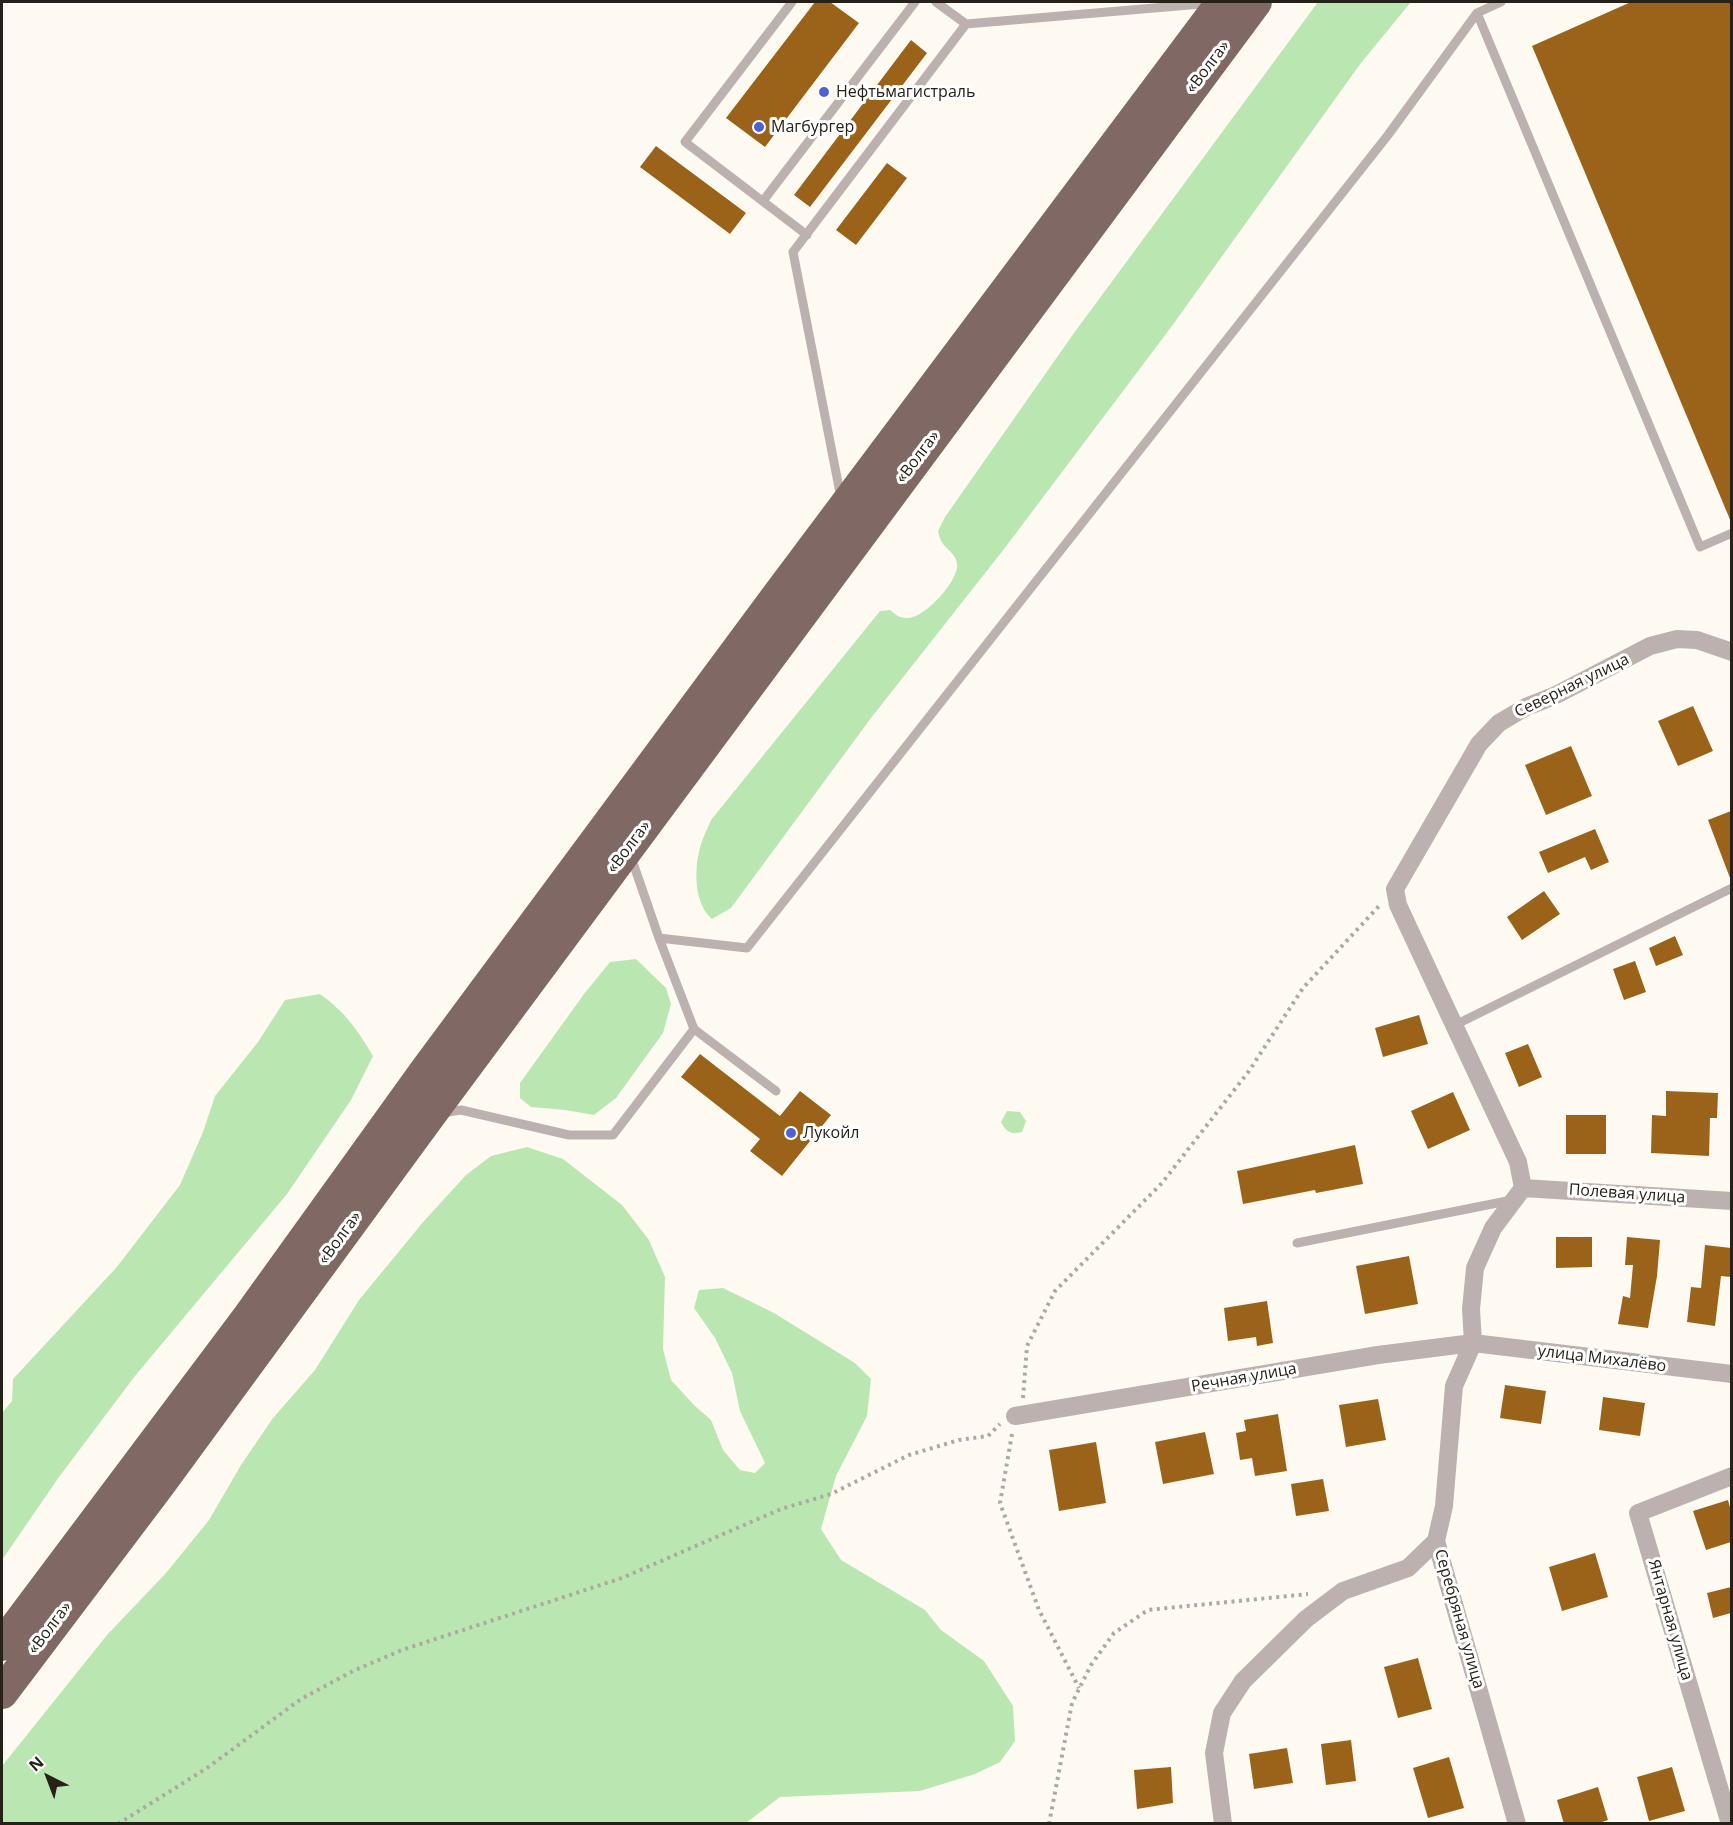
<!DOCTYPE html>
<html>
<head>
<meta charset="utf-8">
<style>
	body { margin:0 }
	#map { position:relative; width:1733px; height:1825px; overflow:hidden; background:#fefaf1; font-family:"Open Sans",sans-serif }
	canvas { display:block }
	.frame { position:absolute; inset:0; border:3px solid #26221a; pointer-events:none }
	.north { position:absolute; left:18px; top:1747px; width:60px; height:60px; -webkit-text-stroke:4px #fff; paint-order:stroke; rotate:318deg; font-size:16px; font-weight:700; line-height:24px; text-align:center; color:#26221a }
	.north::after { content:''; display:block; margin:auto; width:21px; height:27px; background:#26221a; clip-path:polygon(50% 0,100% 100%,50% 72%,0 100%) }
</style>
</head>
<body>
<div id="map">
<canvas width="1733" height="1825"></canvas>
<div class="frame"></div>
<div class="north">N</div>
</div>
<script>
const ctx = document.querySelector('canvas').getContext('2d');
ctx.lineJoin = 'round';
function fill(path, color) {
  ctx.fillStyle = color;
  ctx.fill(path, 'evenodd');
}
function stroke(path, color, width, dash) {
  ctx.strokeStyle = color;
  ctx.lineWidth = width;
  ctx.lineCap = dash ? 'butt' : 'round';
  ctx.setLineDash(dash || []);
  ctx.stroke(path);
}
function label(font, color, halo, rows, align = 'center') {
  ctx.font = font + ' "Open Sans",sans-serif';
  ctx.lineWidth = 6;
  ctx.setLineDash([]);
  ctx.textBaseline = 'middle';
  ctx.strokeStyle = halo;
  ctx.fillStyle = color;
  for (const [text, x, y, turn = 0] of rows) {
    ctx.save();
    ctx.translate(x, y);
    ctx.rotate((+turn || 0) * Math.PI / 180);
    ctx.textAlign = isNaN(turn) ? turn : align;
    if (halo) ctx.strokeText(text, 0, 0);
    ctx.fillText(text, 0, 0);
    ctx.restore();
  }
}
const green = new Path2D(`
	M1318,2H1411L1361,63L1169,330L1004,549L871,718L731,908L712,919C695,904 694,874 699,852C701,841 707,830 711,820L880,611L890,610C896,615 899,618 907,618C924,619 960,580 957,563C955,554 948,550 943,544C940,540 939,535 938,531L945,517L1074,333Z
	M636,959L666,988L671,1004L663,1033L616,1098L594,1115L565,1110L531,1107L520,1098V1083L584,994L610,962Z
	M320,994C346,1013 357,1029 373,1056L351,1100L287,1194L135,1376L59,1477L2,1560V1413L12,1401L13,1379L116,1268L180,1185L203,1132L215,1096L258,1042L285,1000Z
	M1007,1111L1020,1112L1026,1121L1022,1132C1011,1135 1006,1132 1001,1122Z
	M527,1147L563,1159L622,1205L649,1240L665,1277L663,1349L671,1380L695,1406L711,1420L723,1450L740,1470L755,1473L765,1463L740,1411L732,1373L715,1338L694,1308L699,1290L723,1288L774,1313L855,1363L871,1379L867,1416L836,1476L821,1529L841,1560L925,1610L941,1630L984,1661L1013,1706L1015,1741L1000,1762L975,1774L920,1791L780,1797L746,1823H2V1766L107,1635L166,1573L209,1520L241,1465L273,1418L315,1370L359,1300L424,1221L466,1175L491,1156Z`);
const building = new Path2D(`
	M815,2H830L859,23L765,147L726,118Z
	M1631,2H1731V522L1532,46Z
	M911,40L927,53L810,207L794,195Z
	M656,146L746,213L730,234L640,167Z
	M887,163L907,178L856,245L836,230Z
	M1693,706L1713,751L1678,766L1658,721Z
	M1571,746L1592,796L1546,815L1525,765Z
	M1731,811V877L1730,878L1708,820Z
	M1595,829L1609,862L1591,870L1585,857L1548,873L1539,852Z
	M1544,891L1560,914L1522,940L1507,917Z
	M1675,936L1683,955L1656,966L1649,948Z
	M1635,961L1646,992L1624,1000L1613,969Z
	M1419,1015L1428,1044L1383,1057L1375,1028Z
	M1528,1044L1542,1077L1519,1087L1505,1053Z
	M700,1054L780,1116L800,1091L831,1115L782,1176L750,1151L760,1139L681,1077Z
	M1666,1091L1718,1093L1717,1118H1710L1709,1156L1651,1153L1652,1115L1666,1116Z
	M1453,1092L1470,1130L1428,1149L1411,1111Z
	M1566,1115H1606V1154H1566Z
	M1355,1145L1363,1184L1316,1193L1315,1190L1243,1204L1237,1171Z
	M1556,1237H1592V1267L1556,1268Z
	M1627,1237L1660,1240L1657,1276L1648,1328L1618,1324L1623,1296L1630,1298L1633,1265H1625Z
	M1705,1245L1731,1248V1277L1721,1276L1715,1326L1687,1322L1691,1287L1701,1288Z
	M1409,1256L1418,1304L1365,1314L1356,1266Z
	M1267,1301L1273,1343L1257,1346L1256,1337L1228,1341L1224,1308Z
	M1505,1385L1546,1391L1541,1424L1500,1418Z
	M1603,1397L1645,1403L1640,1436L1599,1430Z
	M1378,1399L1386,1440L1346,1447L1339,1405Z
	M1278,1414L1287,1471L1255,1476L1252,1458L1240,1460L1236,1433L1246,1431L1244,1420Z
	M1205,1432L1214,1474L1163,1484L1155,1442Z
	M1096,1442L1106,1503L1059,1511L1049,1450Z
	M1323,1479L1329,1511L1296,1516L1291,1484Z
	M1728,1500L1731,1511V1542L1706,1550L1693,1511Z
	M1595,1553L1608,1597L1562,1611L1549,1567Z
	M1731,1587V1613L1713,1618L1707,1593Z
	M1418,1658L1432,1709L1398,1718L1384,1667Z
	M1351,1740L1356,1781L1326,1785L1321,1744Z
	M1287,1748L1293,1783L1254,1789L1249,1754Z
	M1449,1757L1464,1808L1428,1818L1413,1768Z
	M1171,1767L1173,1803L1137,1809L1134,1770Z
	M1672,1767L1685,1811L1649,1821L1637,1777Z
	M1598,1787L1608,1820L1596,1824H1564L1557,1800Z`);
const path = new Path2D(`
	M1023,1398L1027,1346L1055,1291L1162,1183L1249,1071L1303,988L1380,905
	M1012,1434L1000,1503L1039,1610L1079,1688
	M118,1824L207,1768L301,1699L353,1671L402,1650L622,1578L781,1509L831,1494L909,1455L959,1440L988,1436L1000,1424
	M1049,1824L1072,1703L1091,1665L1114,1633L1148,1610L1308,1594`);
const service = new Path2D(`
	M792,2L685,142L807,235
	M936,2L966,24
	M1477,13L1700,547L1732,533
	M763,201L915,2
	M841,498L793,252L966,24L1213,3
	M659,938L747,948L1388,135L1477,13L1501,2
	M1453,1026L1732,888
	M694,1029L776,1091
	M442,1113L461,1110L569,1135H613L694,1029L659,938L631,857
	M1297,1243L1512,1200`);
const minor = new Path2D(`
	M1523,1188L1732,1201
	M1015,1416L1378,1355L1473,1343L1732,1374
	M1223,1824L1214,1753L1222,1713L1243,1681L1306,1619L1343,1591L1408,1568L1436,1541
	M1517,1824L1436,1541L1444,1506L1454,1386L1473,1343L1471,1309L1475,1268L1493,1228L1523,1188L1518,1162L1398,905L1395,889L1479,744L1499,723L1526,707L1554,696L1650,646L1677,639L1697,640L1732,652
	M1730,1824L1638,1513L1732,1476`);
const trunk = new Path2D(`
	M2,1645L248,1317L425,1071L780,592L1222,2
	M2,1693L160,1484L431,1114L1256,2`);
const markers = [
	[824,92,6,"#515fd5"],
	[759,127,6,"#515fd5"],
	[791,1133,6,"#515fd5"]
];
const streetNames = [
	["«Волга»",1208,67,-53],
	["«Волга»",918,457,-53],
	["Северная улица",1572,686,-26],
	["«Волга»",629,847,-53],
	["Полевая улица",1627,1194,4],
	["«Волга»",340,1238,-54],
	["улица Михалёво",1602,1359,7],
	["Речная улица",1244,1378,-10],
	["Серебряная улица",1459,1619,74],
	["Янтарная улица",1670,1620,74],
	["«Волга»",50,1628,-53]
];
const poiNames = [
	["Нефтьмагистраль",836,92],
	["Магбургер",771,127],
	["Лукойл",803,1133]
];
fill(green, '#bae7b1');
fill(building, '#9b6319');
stroke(path, '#ada9a1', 4, [3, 4.5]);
stroke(service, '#bdb1af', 9);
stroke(minor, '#bdb1af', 18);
stroke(trunk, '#806965', 32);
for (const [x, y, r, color] of markers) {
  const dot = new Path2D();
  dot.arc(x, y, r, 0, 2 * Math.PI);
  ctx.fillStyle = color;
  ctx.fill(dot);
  stroke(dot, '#fff', 2);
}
label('16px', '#26221a', '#fff', streetNames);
label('16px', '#26221a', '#fff', poiNames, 'left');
</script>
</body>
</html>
